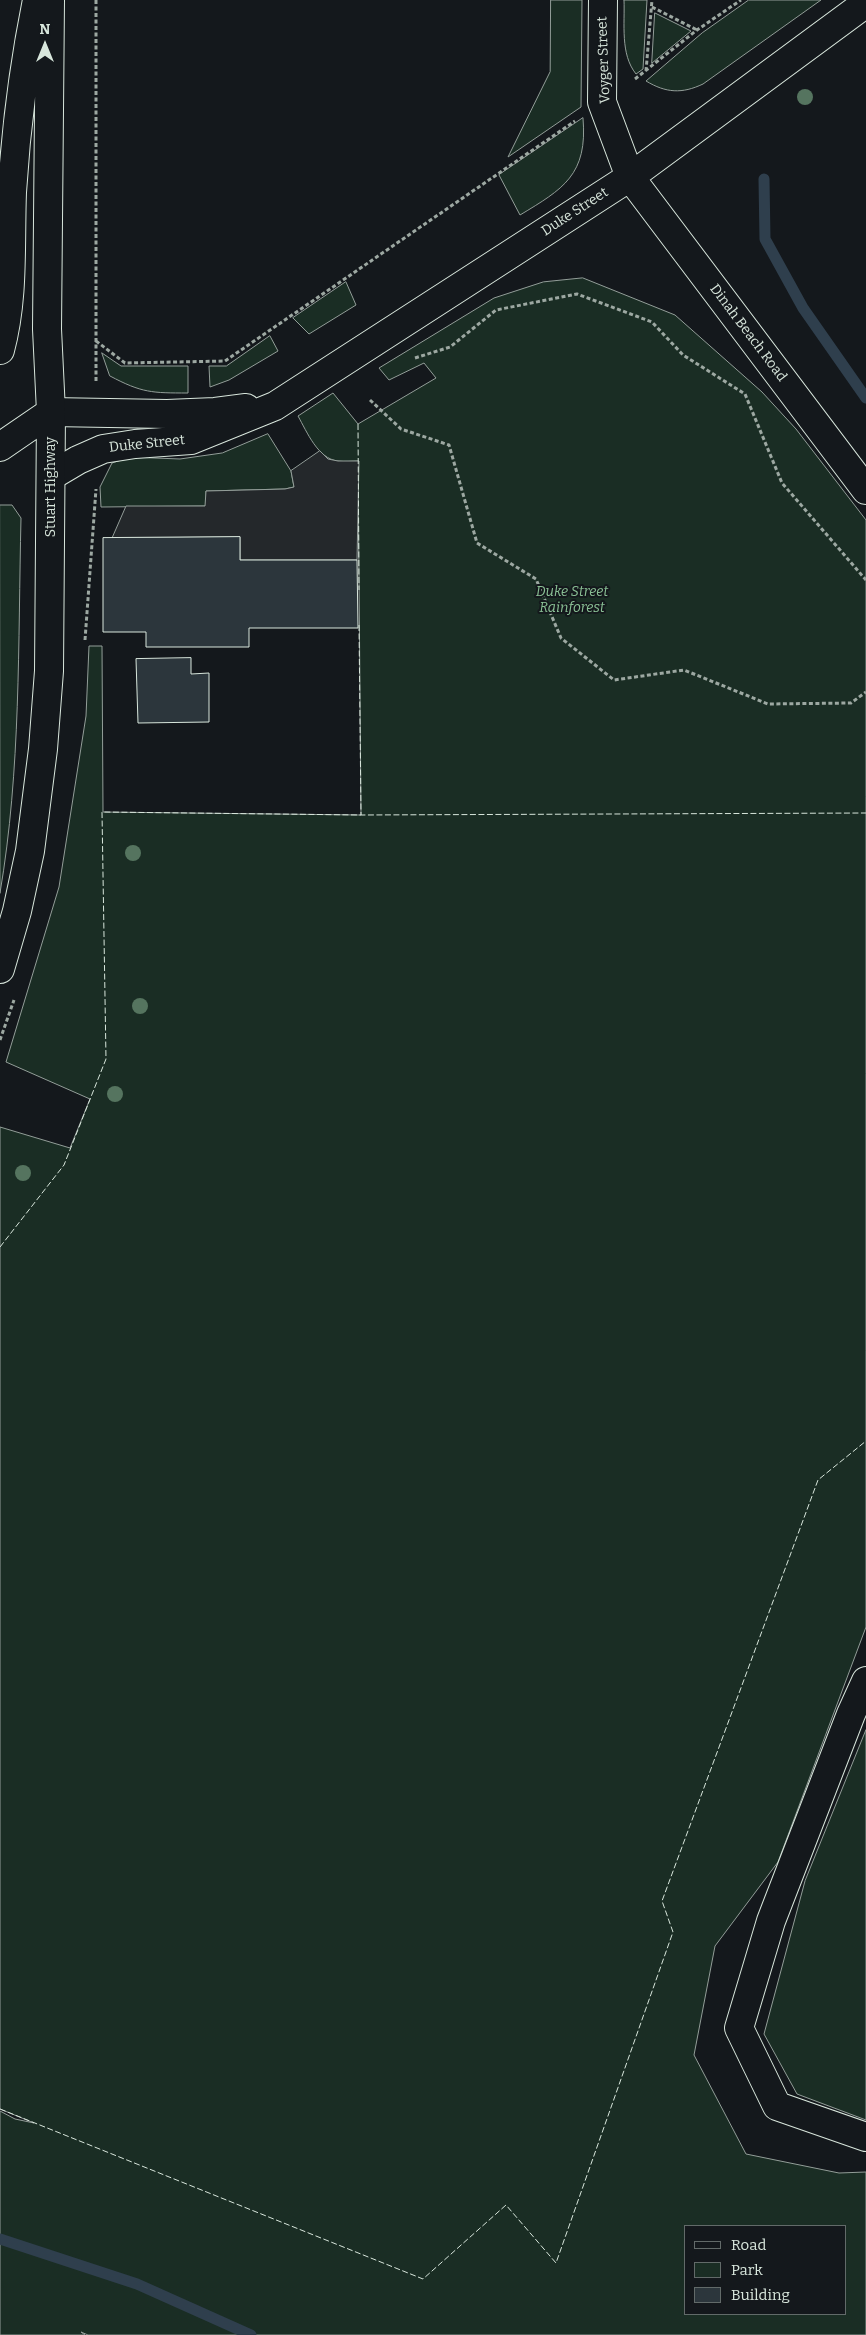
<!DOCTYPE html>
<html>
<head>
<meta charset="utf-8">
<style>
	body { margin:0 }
	#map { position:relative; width:866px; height:2335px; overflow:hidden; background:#14181c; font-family:Bitter,serif }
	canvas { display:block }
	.legend { position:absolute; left:684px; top:2225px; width:162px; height:90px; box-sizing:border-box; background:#14181c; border:1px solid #626a69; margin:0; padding:6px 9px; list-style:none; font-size:15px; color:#d8e6dc }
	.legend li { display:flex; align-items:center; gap:10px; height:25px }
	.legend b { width:25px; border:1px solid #626a69 }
	.north { position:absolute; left:20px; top:20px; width:50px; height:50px; -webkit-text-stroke:4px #14181c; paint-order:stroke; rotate:0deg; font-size:14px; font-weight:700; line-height:20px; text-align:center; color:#d8e6dc }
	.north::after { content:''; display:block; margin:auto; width:18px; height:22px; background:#d8e6dc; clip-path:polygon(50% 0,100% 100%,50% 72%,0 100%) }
</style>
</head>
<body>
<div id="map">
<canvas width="866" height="2335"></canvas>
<ul class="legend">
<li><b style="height:6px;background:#14181c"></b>Road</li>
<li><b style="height:14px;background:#1a2d24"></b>Park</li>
<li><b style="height:14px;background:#2c363c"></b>Building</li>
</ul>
<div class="north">N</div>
</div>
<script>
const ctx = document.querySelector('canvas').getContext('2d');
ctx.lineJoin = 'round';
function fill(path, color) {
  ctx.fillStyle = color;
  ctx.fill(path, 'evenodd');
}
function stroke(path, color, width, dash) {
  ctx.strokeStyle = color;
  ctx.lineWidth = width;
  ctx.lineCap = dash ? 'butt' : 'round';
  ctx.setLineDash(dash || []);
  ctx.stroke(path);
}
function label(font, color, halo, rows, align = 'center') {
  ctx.font = font + ' Bitter,serif';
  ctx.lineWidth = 4;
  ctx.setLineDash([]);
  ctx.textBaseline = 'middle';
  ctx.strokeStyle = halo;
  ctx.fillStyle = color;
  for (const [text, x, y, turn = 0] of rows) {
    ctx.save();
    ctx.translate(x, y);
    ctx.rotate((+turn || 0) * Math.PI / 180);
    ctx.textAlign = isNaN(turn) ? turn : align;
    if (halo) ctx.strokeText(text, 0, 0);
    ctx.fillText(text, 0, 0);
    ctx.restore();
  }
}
const green = new Path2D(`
	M551,0H582L581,107L508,157L550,72Z
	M624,0H647L643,69L636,74C620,54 625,24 624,0Z
	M749,0H821L703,84C682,94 666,93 646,81L702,33Z
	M655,13L691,31L652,63Z
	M583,118C588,175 563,189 520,215L499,175Z
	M583,278L675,315L762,392L796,429L866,520V1627L778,1862L715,1946L694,2055L746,2154L839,2173L866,2172V2335H88L81,2332L85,2335H0V2111L15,2119L34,2123L0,2109V1127L70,1148L90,1099L6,1062L59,887L86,716L89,646H102L103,812L361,815L358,461C352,461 345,462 338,461C318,459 307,432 298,416L333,393L358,424L436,378L424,363L389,380L379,368L494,298L543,282ZM685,2226H845V2314H685Z
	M346,282L356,305L309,334L293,318Z
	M270,336L278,351L229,380L210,387L209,366H226Z
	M102,353L121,366H188V393C152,393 142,393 110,376Z
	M268,434L291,471L294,487L285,489L206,491V506L101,507L100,487L112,463L130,457L180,459L222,453Z
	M0,505H12L21,518C18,643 21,770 0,893Z
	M866,1730V2120L797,2094L764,2034L805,1881Z`);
const parking = new Path2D(`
	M320,451L328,459L338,461H359L357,560H240V537L112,538L126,506H205L206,491L285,489L294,487L291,471Z`);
const stream = new Path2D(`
	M764,179L765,239L803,308L866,398
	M0,2239L137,2284L251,2335`);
const building = new Path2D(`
	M240,537V560H357L358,628H249V647H146V632H103V538Z
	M191,658V674L209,673V722L138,723L136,659Z`);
const path = new Path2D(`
	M652,7L697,30
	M646,71L652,0
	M635,79L697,30L741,0
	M96,341L125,363L225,361L575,121
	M415,358L450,347L496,310L577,294L652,322L683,355L745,394L782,483L866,580
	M96,381V0
	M370,400L401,429L449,445L477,543L536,579L561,638L614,680L684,670L768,704L851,703L866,692
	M85,640L96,489
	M0,1040L14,1000`);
const minor = new Path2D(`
	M603,0L602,102L630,177L866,490
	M51,412L167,414L215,412L246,408
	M51,476L78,460L103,449L135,444L191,440L275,406L630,177L866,3
	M866,1681L851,1714L771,1921L739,2028L777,2106L866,2137`);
const highway = new Path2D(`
	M0,350C14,298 10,245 12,192C16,127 24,64 37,0
	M0,447L51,412
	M0,969L17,911L30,851L43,749L49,671L51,412L47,329L50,0`);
const fence = new Path2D(`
	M358,424L359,590
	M359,625L361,815
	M0,1247L64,1165L106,1059L102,812L361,815L866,813
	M0,2109L423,2279L506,2205L556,2263L673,1932L662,1901L818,1480L866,1441`);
const trees = [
	[805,97],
	[133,853],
	[140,1006],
	[115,1094],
	[23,1173]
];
const streetNames = [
	["Voyger Street",604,60,-92],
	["Duke Street",575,212,-33],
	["Dinah Beach Road",748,333,53],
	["Duke Street",147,444,-6],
	["Stuart Highway",51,487,-90]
];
const parkNames = [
	["Duke Street",572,592],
	["Rainforest",572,608]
];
fill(green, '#1a2d24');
stroke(green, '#939e99', 1);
fill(parking, '#24282b');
stroke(parking, '#939e99', 1);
stroke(stream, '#2f3f4d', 11);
fill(building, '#2c363c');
stroke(building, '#d8e6dc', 1);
stroke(minor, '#d8e6dc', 30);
stroke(highway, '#d8e6dc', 30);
stroke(path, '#9da8a2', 3, [4, 2.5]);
stroke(minor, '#14181c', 28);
stroke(highway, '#14181c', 28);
stroke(fence, '#d8e6dc', 1, [6, 2.5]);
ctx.fillStyle = '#55745f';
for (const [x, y] of trees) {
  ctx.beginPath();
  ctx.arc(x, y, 8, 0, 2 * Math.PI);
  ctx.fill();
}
label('14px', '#d8e6dc', '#14181c', streetNames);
label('italic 14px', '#8ac095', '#14181c', parkNames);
</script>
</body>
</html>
